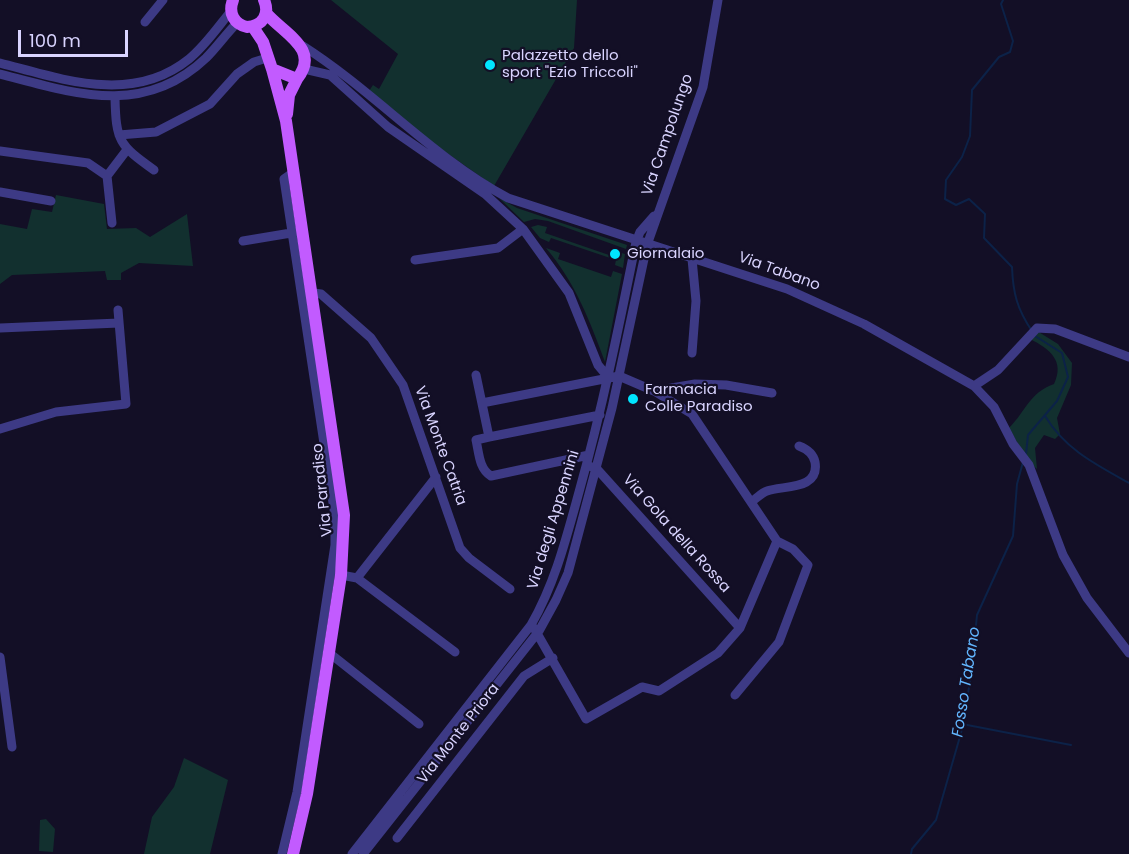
<!DOCTYPE html>
<html>
<head>
<meta charset="utf-8">
<style>
	body { margin:0 }
	#map { position:relative; width:1129px; height:854px; overflow:hidden; background:#130f26; font-family:Poppins,sans-serif }
	canvas { display:block }
	.scale { position:absolute; left:18px; top:30px; width:110px; height:27px; box-sizing:border-box; border:3px solid #d9d4ff; border-top:0; padding-left:8px; font-size:18px; line-height:21px; white-space:nowrap; color:#d9d4ff; -webkit-text-stroke:4px #130f26; paint-order:stroke }
</style>
</head>
<body>
<div id="map">
<canvas width="1129" height="854"></canvas>
<div class="scale">100 m</div>
</div>
<script>
const ctx = document.querySelector('canvas').getContext('2d');
ctx.lineJoin = 'round';
function fill(path, color) {
  ctx.fillStyle = color;
  ctx.fill(path, 'evenodd');
}
function stroke(path, color, width, dash) {
  ctx.strokeStyle = color;
  ctx.lineWidth = width;
  ctx.lineCap = dash ? 'butt' : 'round';
  ctx.setLineDash(dash || []);
  ctx.stroke(path);
}
function label(font, color, halo, rows, align = 'center') {
  ctx.font = font + ' Poppins,sans-serif';
  ctx.lineWidth = 4.5;
  ctx.setLineDash([]);
  ctx.textBaseline = 'middle';
  ctx.strokeStyle = halo;
  ctx.fillStyle = color;
  for (const [text, x, y, turn = 0] of rows) {
    ctx.save();
    ctx.translate(x, y);
    ctx.rotate((+turn || 0) * Math.PI / 180);
    ctx.textAlign = isNaN(turn) ? turn : align;
    if (halo) ctx.strokeText(text, 0, 0);
    ctx.fillText(text, 0, 0);
    ctx.restore();
  }
}
const green = new Path2D(`
	M331,0H577L574,48L494,186L417,132L369,91L373,85L379,89L398,54Z
	M56,195L104,204L107,229L136,228L150,237L187,214L193,266L139,263L121,273V280H107L105,271L12,275L0,284V224L27,229L32,209L52,212Z
	M499,198L517,208L627,245L626,249L548,221L535,219L524,222Z
	M538,225L547,227L545,233L609,255L611,250L625,254L623,268L615,265L616,260L551,238L549,242L540,238L531,227Z
	M546,248L560,253L558,259L611,277L613,271L622,274L605,362C590,321 575,282 546,248Z
	M1037,331L1058,344L1072,363L1071,385L1057,418L1060,434L1055,439L1044,435L1035,448L1037,469L1028,461L1009,428C1026,411 1029,393 1054,384C1065,361 1050,349 1030,339Z
	M184,758L228,780L210,854H144L152,817L174,787Z
	M46,819L55,829L53,852L39,851L40,820Z`);
const stream = new Path2D(`
	M1003,0L1001,4L1013,41L1010,52L999,57L972,90L970,136L962,157L946,180L945,199L956,205L969,199L985,214L984,238L1012,267C1013,293 1017,309 1032,331
	M1045,416C1066,450 1095,464 1129,483
	M1026,454L1028,435L1057,401L1068,377L1062,353L1035,336
	M962,724L1071,745
	M911,854L912,849L936,820L961,733L971,676L977,615L1013,536L1017,484L1023,462`);
const minor = new Path2D(`
	M145,22L163,0
	M303,46C375,92 432,157 508,198L787,289L864,324L974,386L994,407L1013,444L1029,465L1063,555L1087,598L1129,653
	M0,63C62,79 132,105 189,59C205,46 218,27 231,11
	M304,69L330,75L388,127L485,194L523,229L569,293L598,365L608,377
	M0,74C73,93 143,118 206,58C217,47 226,34 237,23
	M115,98C116,141 119,145 154,170
	M119,135L156,132L210,104L237,74L254,62L267,58
	M0,151L88,163L107,176
	M0,192L51,201
	M112,223L107,176L126,151
	M243,241L297,232
	M415,260L498,248L523,229
	M307,292L321,294L371,338L403,385L460,548L469,558L510,589
	M0,328L119,323
	M692,353L696,301L692,259
	M476,375L489,437L476,440C479,453 479,469 491,476L589,455
	M974,386L998,370L1037,328L1055,329L1129,357
	M482,403L619,376L654,391L695,384L726,385L772,393
	M0,429L56,412L126,404L118,310
	M489,437L600,415
	M592,467L597,469L740,628
	M751,502C756,499 761,493 767,491C782,485 820,491 815,462C813,453 807,449 799,446
	M341,575L357,578L436,477
	M357,578L455,652
	M534,628L586,719L642,687L659,691L718,653L740,628L777,541L692,414L654,391
	M328,652L419,724
	M0,657L12,747
	M735,695L779,642L808,565L793,549L777,541
	M397,838L524,676L553,658
	M282,854L297,792L335,545V516L284,179L294,172
	M352,854L531,625C555,583 566,539 579,492C602,410 619,326 636,242L640,232L654,216
	M363,854L539,631L556,600L568,573L612,408L647,245L703,87L718,0`);
const major = new Path2D(`
	M233,0C228,13 234,24 247,27C263,26 270,14 264,0
	M253,27L263,42L272,69L297,79C321,49 284,34 266,13
	M272,69L286,121L344,515L341,575L307,794L293,854
	M287,114L289,95L297,79`);
const markers = [
	[490,65,6,"#00e5ff"],
	[615,254,6,"#00e5ff"],
	[633,399,6,"#00e5ff"]
];
const poiNames = [
	["Palazzetto dello",502,56],
	["sport \"Ezio Triccoli\"",502,73],
	["Giornalaio",627,254],
	["Farmacia",645,390],
	["Colle Paradiso",645,407]
];
const streetNames = [
	["Via Campolungo",668,135,-71],
	["Via Tabano",779,272,20],
	["Via Monte Catria",440,446,70],
	["Via Paradiso",323,490,-96],
	["Via degli Appennini",554,520,-73],
	["Via Gola della Rossa",676,534,48],
	["Via Monte Priora",459,734,-52]
];
const waterNames = [
	["Fosso Tabano",967,682,-81]
];
fill(green, '#12302f');
stroke(stream, '#0c2248', 2);
stroke(minor, '#3d3a85', 9);
stroke(major, '#c25bff', 12);
for (const [x, y, r, color] of markers) {
  const dot = new Path2D();
  dot.arc(x, y, r, 0, 2 * Math.PI);
  ctx.fillStyle = color;
  ctx.fill(dot);
  stroke(dot, '#130f26', 2);
}
label('15px', '#d9d4ff', '#130f26', poiNames, 'left');
label('15px', '#d9d4ff', '#130f26', streetNames);
label('italic 16px', '#62b6ff', '#130f26', waterNames);
</script>
</body>
</html>
